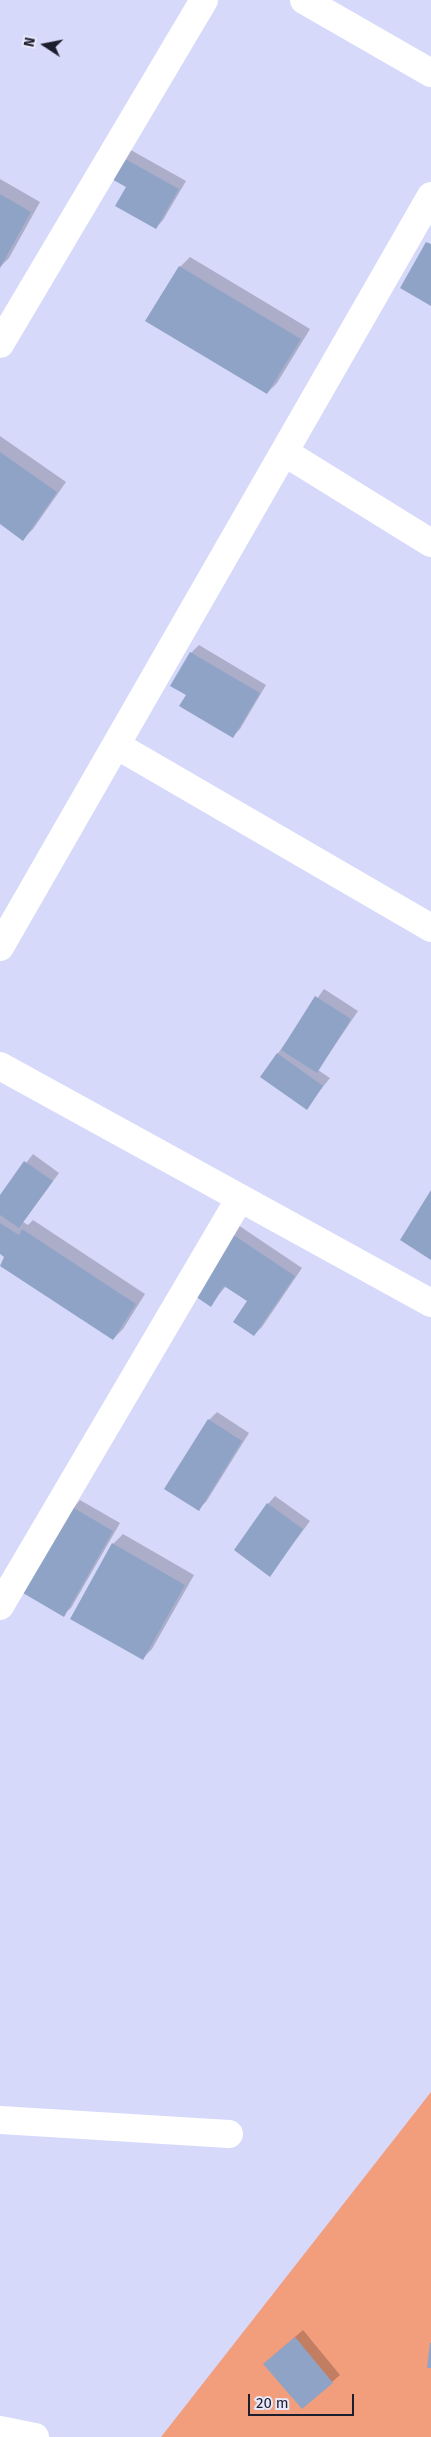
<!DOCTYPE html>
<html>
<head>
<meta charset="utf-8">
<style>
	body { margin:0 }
	#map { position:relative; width:431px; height:2437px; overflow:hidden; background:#d7d9fb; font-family:"Fira Sans",sans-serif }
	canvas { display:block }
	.north { position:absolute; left:20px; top:20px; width:50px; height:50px; -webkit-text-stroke:4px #e7e8f9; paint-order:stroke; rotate:281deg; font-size:14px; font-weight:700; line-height:20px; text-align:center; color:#1d1e2d }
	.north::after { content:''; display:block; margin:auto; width:18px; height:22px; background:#1d1e2d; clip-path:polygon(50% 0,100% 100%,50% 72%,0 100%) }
	.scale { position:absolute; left:248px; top:2394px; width:106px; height:22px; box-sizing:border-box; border:2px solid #1d1e2d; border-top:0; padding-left:6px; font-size:15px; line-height:18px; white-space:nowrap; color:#1d1e2d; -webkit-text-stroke:4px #e7e8f9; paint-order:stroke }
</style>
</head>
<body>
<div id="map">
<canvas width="431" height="2437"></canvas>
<div class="north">N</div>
<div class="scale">20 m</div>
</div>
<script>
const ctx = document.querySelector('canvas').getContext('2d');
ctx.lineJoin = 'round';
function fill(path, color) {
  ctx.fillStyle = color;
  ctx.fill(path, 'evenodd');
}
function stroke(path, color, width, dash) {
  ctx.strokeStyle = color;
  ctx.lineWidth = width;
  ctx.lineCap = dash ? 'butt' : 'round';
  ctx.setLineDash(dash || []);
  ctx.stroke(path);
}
const green = new Path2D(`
	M431,2092V2437H161Z`);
const shadow = new Path2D(`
	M129,149L186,181L163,220L156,228L128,186L110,177Z
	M0,179L40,202L9,258L0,267Z
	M190,257L310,329L277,383L267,393L147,320L180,267Z
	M0,436L66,482L33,529L23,539L0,523Z
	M199,645L266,685L240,729L233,736L188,694L172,685L191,653Z
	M324,989L358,1011L318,1070L330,1078L306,1108L261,1077Z
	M33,1154L59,1173L23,1222L28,1225L33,1220L145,1294L123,1329L113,1339L0,1252V1197Z
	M235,1223L302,1268L262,1327L254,1335L249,1301L226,1286L210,1305Z
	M217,1412L249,1433L206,1502L198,1509L166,1489L209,1420Z
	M275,1496L310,1521L270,1575L268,1504Z
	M80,1500L120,1523L71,1608L63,1615L73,1508Z
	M123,1534L194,1575L152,1649L142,1659L113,1544Z
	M303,2330L340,2375L332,2382L272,2357Z`);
const building = new Path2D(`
	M120,156L179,189L156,229L115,206L126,187L108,177Z
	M0,194L31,212L0,268Z
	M426,242L431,244V306L400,288Z
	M179,266L301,339L267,394L145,321Z
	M0,452L57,492L23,541L0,524Z
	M190,652L260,693L233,738L179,706L186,695L170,686Z
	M315,996L351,1019L317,1073L281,1050Z
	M277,1053L323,1086L307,1110L260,1077Z
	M24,1161L53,1181L19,1228L0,1215V1195Z
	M431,1190V1260L400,1240Z
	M0,1223L19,1235L22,1229L136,1304L113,1340L0,1266L4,1257L0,1254Z
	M226,1230L295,1276L254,1336L233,1322L247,1301L224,1286L211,1307L186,1290Z
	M208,1419L242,1441L199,1511L164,1489Z
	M267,1503L303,1529L270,1577L234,1550Z
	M72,1507L113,1531L64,1617L23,1593Z
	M112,1543L185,1585L143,1660L70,1619Z
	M295,2337L333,2383L302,2409L263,2364Z
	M430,2343H431V2368H427Z`);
const minor = new Path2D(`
	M304,0L431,73
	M0,344L204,0
	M284,452L431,543
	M116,745L431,928
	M0,947L431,196
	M0,1066L431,1303
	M0,1606L240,1198
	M0,2120L229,2134
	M0,2430L35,2437`);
fill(green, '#f29e7c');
fill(shadow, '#0003');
fill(building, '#8fa3c7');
stroke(minor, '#fff', 28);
</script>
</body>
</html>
